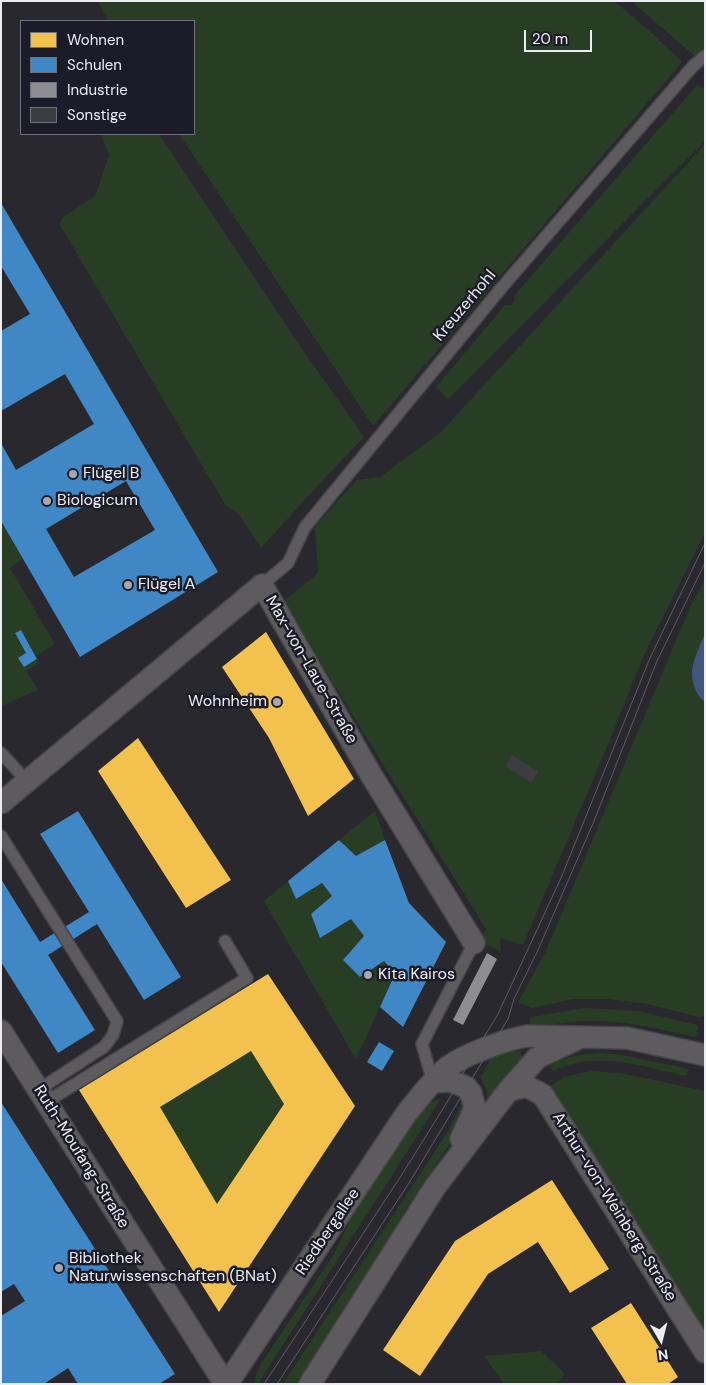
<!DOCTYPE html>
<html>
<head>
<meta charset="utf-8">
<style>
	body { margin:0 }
	#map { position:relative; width:706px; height:1385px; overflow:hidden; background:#28282e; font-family:"DM Sans",sans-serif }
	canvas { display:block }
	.frame { position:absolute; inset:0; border:2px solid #ecedf4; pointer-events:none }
	.legend { position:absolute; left:20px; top:20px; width:175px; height:115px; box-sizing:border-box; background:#1b1c27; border:1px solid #6f7079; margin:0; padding:6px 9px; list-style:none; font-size:15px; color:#ecedf4 }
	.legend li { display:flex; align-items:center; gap:10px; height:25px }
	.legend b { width:25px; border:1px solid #6f7079 }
	.north { position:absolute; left:636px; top:1315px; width:50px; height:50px; -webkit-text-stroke:4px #1b1c27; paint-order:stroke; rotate:172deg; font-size:14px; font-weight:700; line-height:20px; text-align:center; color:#ecedf4 }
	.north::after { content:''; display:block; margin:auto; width:18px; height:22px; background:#ecedf4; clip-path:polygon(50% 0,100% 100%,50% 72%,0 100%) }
	.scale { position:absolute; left:524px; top:30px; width:68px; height:22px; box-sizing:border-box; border:2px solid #ecedf4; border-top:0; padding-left:6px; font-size:15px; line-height:18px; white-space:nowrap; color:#ecedf4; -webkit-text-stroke:4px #1b1c27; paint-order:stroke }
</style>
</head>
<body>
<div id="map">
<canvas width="706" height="1385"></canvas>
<div class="frame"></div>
<ul class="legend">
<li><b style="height:14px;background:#f2c14e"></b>Wohnen</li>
<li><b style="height:14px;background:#3f88c5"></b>Schulen</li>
<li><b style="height:14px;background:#8d8d92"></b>Industrie</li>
<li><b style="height:14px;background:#3c3d41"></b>Sonstige</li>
</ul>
<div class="north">N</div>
<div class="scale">20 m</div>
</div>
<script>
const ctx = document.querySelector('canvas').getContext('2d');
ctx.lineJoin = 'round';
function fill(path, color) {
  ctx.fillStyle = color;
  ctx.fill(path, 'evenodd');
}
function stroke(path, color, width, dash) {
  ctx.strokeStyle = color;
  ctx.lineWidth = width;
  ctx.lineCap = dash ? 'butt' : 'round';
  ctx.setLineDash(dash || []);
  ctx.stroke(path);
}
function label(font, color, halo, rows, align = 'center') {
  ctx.font = font + ' "DM Sans",sans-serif';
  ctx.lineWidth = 5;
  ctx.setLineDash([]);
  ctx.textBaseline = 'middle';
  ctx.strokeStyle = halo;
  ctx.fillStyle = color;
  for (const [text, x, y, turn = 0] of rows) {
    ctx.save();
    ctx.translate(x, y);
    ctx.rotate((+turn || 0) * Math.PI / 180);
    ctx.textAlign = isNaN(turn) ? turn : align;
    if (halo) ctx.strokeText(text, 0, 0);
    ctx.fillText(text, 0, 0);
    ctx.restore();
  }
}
const green = new Path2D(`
	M98,1H614L653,34L682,62L373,426L179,134H194V21H108Z
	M631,1H705V65Z
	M697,85L705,88V141L448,399L436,387L505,305L510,306L515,301L514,296Z
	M101,134H159L291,333L364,437L322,481L261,548L238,513L226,506L60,225L62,218L95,196L109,155Z
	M705,144V532L645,653L609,742L523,945L500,938L501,952L479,941L486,929L357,723L284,601L318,573L315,526L357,480L380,477L441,432Z
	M1,521L23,559L10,568L55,644L36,656L21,630L15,633L26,653L18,658L24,667L37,659L40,663L26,671L38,690L1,706Z
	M705,579V632L692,670L702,700L705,702V1013L703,1016L699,1017L647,1004L609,999H573L532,1008L518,1002L546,951L690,607Z
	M375,811L385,840L356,856L339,840Z
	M288,881L296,899L322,883L332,896L311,914L320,938L351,919L364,936L343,960L360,977L384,961L395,974L356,1059L264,901Z
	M586,1008L639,1011L693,1024L697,1025L698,1027L696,1037C664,1030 633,1022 601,1021C577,1020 555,1024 532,1028L529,1019L532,1017Z
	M521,1050V1054L525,1057L488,1104L486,1089L481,1077L492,1056Z
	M251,1051L284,1104L217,1204L160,1107Z
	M600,1053L617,1054L689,1069L686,1076C642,1066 596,1050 553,1071L550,1066C566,1056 581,1054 600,1053Z
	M591,1071L621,1073L705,1091V1338L549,1087L564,1077Z
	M441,1099L258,1384H255L256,1375L262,1362L334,1254L356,1207L418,1114L430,1102Z
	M461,1105L465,1115L459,1131L405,1210L385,1248L309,1370L299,1384H283L448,1131Z
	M541,1351L565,1374L557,1384H504L484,1356Z`);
const water = new Path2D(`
	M705,632V702C696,696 691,680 692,670C694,657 701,644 705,632Z`);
const homes = new Path2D(`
	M266,632L354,779L308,816L269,738L222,667Z
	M138,738L231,880L186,908L98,771Z
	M268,974L355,1106L219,1312L79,1090ZM251,1051L284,1104L217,1204L160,1107Z
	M552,1180L609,1269L570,1293L538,1242L488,1274L420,1376L383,1350L455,1241Z
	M631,1303L678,1377L668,1384H627L591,1328Z`);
const schools = new Path2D(`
	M1,203L218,572L80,657L1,521V443L16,470L94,424L65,374L1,411V331L30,314L1,266ZM126,481L155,530L74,577L46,529Z
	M21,630L37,659L24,667L18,658L26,653L15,633Z
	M78,811L181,977L144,1000L97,924L48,955L95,1030L58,1053L1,962V879L40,942L89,912L40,834Z
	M339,840L356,856L385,840L409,903L446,942L403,1027L380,1007L395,974L384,961L360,977L343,960L364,936L351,919L320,938L311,914L332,896L322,883L296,899L288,881Z
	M379,1042L394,1051L382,1071L367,1062Z
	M1,1102L175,1374L159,1384H78L68,1368L44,1384H1V1316L25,1301L14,1284L1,1292Z`);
const industry = new Path2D(`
	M487,953L497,959L463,1025L453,1020Z`);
const building = new Path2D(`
	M512,755L538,772L531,783L506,766Z`);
const lane = new Path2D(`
	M262,585L288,563L305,527L503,286L693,66L705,56
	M1,753L27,781
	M1,836L117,1021L113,1035L104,1047L38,1090
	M433,1082L422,1044L474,943
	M46,1102L247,978L225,941`);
const street = new Path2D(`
	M1,803L262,585L370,773L474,943
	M1,1031L225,1384
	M433,1082L450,1081L466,1087L471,1093L475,1108L461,1139
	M508,1091L526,1086L543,1095L705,1352
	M227,1384L406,1114C419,1098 432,1080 448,1067C465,1054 505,1040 527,1036L627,1038L705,1055
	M310,1384L435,1187L508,1091L537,1058L577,1039`);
const tram = new Path2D(`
	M264,1384L401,1176L449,1099L474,1053L497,1016L561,878L650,658L705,543
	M277,1384L409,1183L508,1019L514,999L538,950L594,821L657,661L705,563`);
const markers = [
	[73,474,5,"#a7a8af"],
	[47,501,5,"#a7a8af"],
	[128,585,5,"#a7a8af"],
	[277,702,5,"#a7a8af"],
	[368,975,5,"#a7a8af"],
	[59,1268,5,"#a7a8af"]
];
const streetNames = [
	["Kreuzerhohl",465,306,-50],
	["Max-von-Laue-Straße",311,670,60],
	["Ruth-Moufang-Straße",81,1157,58],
	["Arthur-von-Weinberg-Straße",614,1207,58],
	["Riedbergallee",328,1232,-56]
];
const poiNames = [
	["Flügel B",83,474],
	["Biologicum",57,501],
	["Flügel A",138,585],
	["Wohnheim",267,702,"right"],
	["Kita Kairos",378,975],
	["Bibliothek",69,1259],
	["Naturwissenschaften (BNat)",69,1277]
];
fill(green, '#283e24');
fill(water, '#41567c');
fill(homes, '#f2c14e');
fill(schools, '#3f88c5');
fill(industry, '#8d8d92');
fill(building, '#3c3d41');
stroke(lane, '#444449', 14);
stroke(street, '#444449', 24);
stroke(lane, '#5d5b5d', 11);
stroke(street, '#5d5b5d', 21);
stroke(tram, '#5e5e61', 1);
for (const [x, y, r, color] of markers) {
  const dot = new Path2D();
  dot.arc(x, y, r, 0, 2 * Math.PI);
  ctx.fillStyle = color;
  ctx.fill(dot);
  stroke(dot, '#1b1c27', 2);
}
label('16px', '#ecedf4', '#1b1c27', streetNames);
label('16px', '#ecedf4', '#1b1c27', poiNames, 'left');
</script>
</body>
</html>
